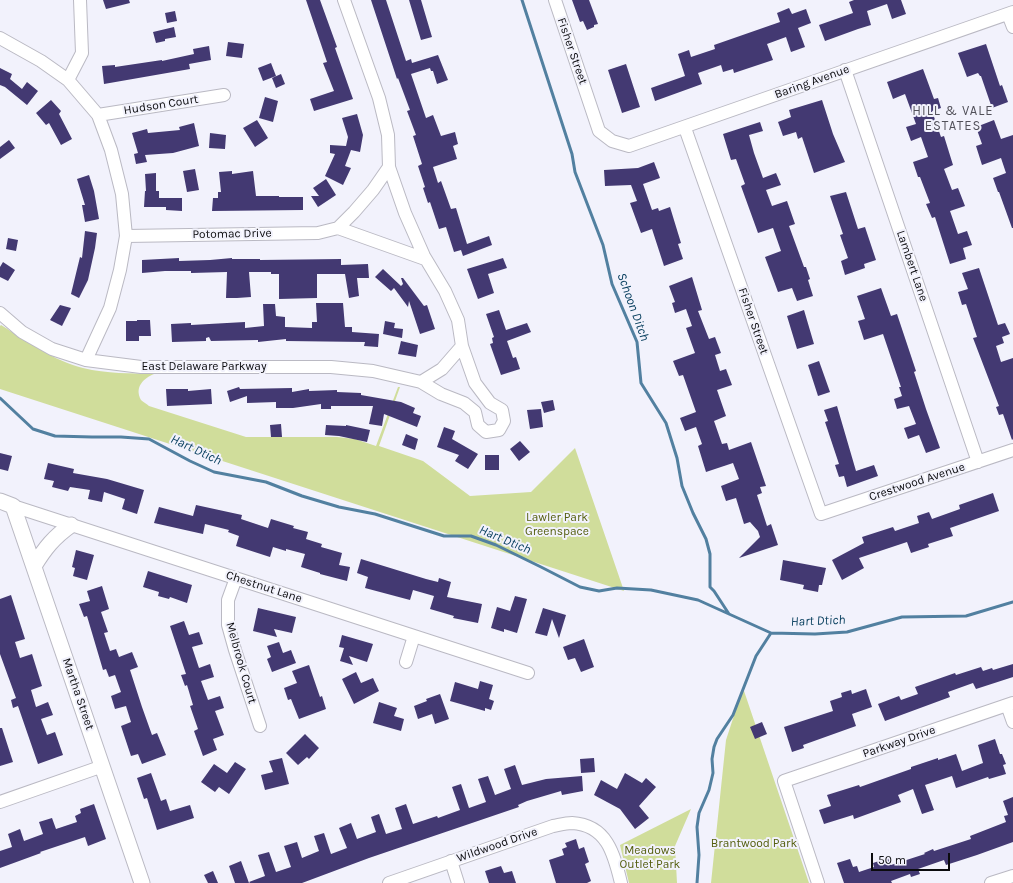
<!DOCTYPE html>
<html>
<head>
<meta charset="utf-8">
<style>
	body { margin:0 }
	#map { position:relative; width:1013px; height:883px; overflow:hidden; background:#f2f2fc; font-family:Karla,sans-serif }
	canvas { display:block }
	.scale { position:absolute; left:871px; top:853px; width:79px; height:18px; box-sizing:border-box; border:2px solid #0b0b0e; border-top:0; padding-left:5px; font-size:12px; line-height:14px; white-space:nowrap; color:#0b0b0e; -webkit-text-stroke:3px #f2f2fc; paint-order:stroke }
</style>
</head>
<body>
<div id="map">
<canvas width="1013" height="883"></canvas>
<div class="scale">50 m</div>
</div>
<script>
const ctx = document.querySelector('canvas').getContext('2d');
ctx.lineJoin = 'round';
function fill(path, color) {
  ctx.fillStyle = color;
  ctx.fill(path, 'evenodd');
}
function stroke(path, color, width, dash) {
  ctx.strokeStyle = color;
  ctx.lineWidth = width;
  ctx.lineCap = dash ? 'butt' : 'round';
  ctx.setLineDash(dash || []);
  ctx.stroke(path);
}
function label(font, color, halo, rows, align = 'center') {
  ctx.font = font + ' Karla,sans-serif';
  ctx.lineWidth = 4;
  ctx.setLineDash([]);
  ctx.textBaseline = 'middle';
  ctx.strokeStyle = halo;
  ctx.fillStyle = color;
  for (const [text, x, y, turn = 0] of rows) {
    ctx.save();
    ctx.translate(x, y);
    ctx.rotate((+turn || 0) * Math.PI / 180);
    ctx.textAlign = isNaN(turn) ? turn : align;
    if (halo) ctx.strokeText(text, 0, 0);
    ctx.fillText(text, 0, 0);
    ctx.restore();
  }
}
const green = new Path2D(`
	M1,325C27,341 54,361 83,368C107,374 131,373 154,374C144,378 134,387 141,400C143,402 147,404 149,406L246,437H337L355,439L376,446L398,387H400L379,446L423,461L470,496L531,492L575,448L624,591L0,389V326Z
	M743,688L809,883H711L726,740Z
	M691,809L675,846L677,883H629L620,845Z`);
const stream = new Path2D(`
	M522,0L572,154L575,172L603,245L612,284L637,342L641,383L666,423L677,458L682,486L693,513L706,539L710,554V587L714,591L729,614
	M0,398L33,429L55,436L92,437H121L149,439L190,461L214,472L266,482L302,496L339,507L375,514L444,536H471L496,545L541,567L580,587L599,591L617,588L651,590L698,600L771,633L815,634L847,632L902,617L966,616L1013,602
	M697,883L699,855L697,827L699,813L709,790L713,773L712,759L714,747L717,739L733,715L756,656L771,633`);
const building = new Path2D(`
	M103,0H129L130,3L106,9Z
	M306,0H320L337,47L335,48L353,99L314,111L310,99L334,91L323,63L327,62Z
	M371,0H386L406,61L411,59L412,63L438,55L448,80L437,84L433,71H431L430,68L411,74L426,118L433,115L441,136L455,132L458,144L453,146L457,159L433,167L438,183L441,181L451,209L456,208L467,244L489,236L492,245L463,256L461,250L454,252L446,227L439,229L430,202L428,203L423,188L425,187L418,166L422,164L413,136L416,135L407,111L410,110L398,78L397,79Z
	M409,0H421L432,37L421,40Z
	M572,0H589L598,24L594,25V27L587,30L583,21L580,22Z
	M854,0H901L906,14L892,19L887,4L867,11L871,25L858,29L825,41L819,25L853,13L849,2Z
	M789,8L792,14L806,9L811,23L798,28L805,47L791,52L786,37L767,44L773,60L734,73L733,69L723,72L721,65L698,73L702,84L655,101L651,88L685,76L678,54L689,50L691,57L715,49L714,45L780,22L777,13Z
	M175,11L177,21L167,23L165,13Z
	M174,27L176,37L165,39V41L156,43L153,32Z
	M228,42L244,44L242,58L226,56Z
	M986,44L1000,86L1002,85L1008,102L992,108L981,76H980L978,73L967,77L958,53Z
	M209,46L211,60L189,64L190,69L104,84L102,66L115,65V67L162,60V61L194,54L193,49Z
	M271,63L276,76L263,81L258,68Z
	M626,64L640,107L622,113L608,70Z
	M0,68L12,74L10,79L22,89L27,82L38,91L27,105L5,87L0,85Z
	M923,69L934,99L938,98L941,108L932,111L941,137L944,136L953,165L944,169L952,190L958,188L965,206L950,211L958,234L967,231L972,245L963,248L966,259L950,264L935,217L932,218L926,204L930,203L920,177H918L913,162L928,157L921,137L911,141L906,127L916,124L905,94L893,99L887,82Z
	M281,74L285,84L276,88L272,78Z
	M265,97L278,101L273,122L259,118Z
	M51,100L61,111L59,114L72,139L61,145L49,123L46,125L36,113Z
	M822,100L833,134L845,162L814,173L802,137L798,139L796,132L783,136L778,122L791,117L789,110Z
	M357,114L363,135L360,152L351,150L345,166L351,168L343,185L325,176L335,154L330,153V145L346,146L348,137L342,118Z
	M257,120L268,138L255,147L243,128Z
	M994,120L1001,139L1013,135V228H1012L999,192H998L993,178L1006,173L1001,158L982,165L976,146L982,144L976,127Z
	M760,122L763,131L749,135L754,153L763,178L776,173L781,185L766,190L772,206L787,201L795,224L789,226L804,267H806L810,279L808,280L813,296L797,301L792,288L778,292L765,257L781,251L773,228L758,233L741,186L745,184L736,159L731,160L723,134Z
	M194,123L199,146L173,153L145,155L147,162L136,164L134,154L138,153L132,133L147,129L148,133L180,130L179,127Z
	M210,133L226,135L225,149L209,148Z
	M9,140L15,148L0,159V147Z
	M654,162L660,178L643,184L652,210L658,208L659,211L670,207L681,243L678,244L683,259L664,266L652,229L641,233L630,203L637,201L631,185L605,186L604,170L638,168Z
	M195,169L199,190L187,192L183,171Z
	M232,171V174L253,171L256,196H279V197H303V210L212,211L213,198H218V192H221L219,172Z
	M156,173V191H159V198H182V211L166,210V207H144L145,191H146L145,174Z
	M89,175L94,191L99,219L85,222L82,205H85L77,179Z
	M326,179L336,195L318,207L311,196H319L313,188Z
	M846,192L858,229L865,227L876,260L864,264L865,268L845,275L841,261L848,258L840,235L843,234L830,196Z
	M85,231L97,233L95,248L88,280L79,298L71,294L80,257L82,258Z
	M8,238L18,240L16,251L6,249Z
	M179,258V261L210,260L232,258V259H260V260L341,259V265L368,264L369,278H357L359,296L349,298L345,274H317V298L279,299V274H271V272H249L251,297L237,298H226L227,272L191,273V271H165L142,273V260Z
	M503,258L507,268L488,274L494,293L478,299L467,269Z
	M3,262L15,270L8,281L0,277V267Z
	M979,268L998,325L1005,323L1010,334L1002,337L1004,343L996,346L1001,362L1013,358V439L1012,440L1003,414L999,415L996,407L999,406L973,338L977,337L966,304L962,305L958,292L968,289L962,273Z
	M383,269L401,286L403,284L401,278H403L424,306L427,305L435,329L420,334L409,301L408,307L394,288L391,291L375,277Z
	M692,277L702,310L698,311L709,339L715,337L721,353L715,355L720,371L726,369L732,385L717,390L726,416L714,421L722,444L727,443L729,450L751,442L766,486L760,487L762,493L757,495L767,526L771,524L778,545L739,558L760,537L758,531L750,522L744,524L736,498L726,501L721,486L739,479L733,463L706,472L698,446L702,444L696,427L685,431L680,418L696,412L683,375L679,376L673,361L695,353L686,328L692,326L686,309L675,313L672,303L675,302L669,286Z
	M881,288L891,316L897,314L916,371L914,372L926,409L940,448L926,453L919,435L908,439L904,428L916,424L909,406L897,409L894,399L902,396L899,387H901L883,334L864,340L858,321L865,319L857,296Z
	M316,303H343L345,327H352V332L379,334L378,347L364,346L365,342L286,341V339L258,342V340L211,341L209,337L206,338V341L172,342L171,324L191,323V325L245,322V328L264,326L263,304H275L276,316L285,317V327L312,328V322H317Z
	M60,305L71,308L62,326L50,320Z
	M499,310L506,330L527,323L531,332L507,341L513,358L516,357L520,369L501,375L490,344L493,343L492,338L494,337L486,314Z
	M804,310L814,344L797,349L787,316Z
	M137,320H150L151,336H139V341H126V321H137Z
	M385,321L395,323L394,328L403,329L402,338L383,334Z
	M401,341L418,345L416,357L398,354Z
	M819,361L830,392L818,396L808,365Z
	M239,387L240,389L292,388V392L309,389V391L337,390V392L361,393V395L401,402L415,408L413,413L421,416L417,427L384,414L382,426L369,424L373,406H331V409H321V404L293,408H276V402L247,403V396L230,402L227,391Z
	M166,389H188V391L211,389L212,404L167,406Z
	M553,400L555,410L544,413L541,402Z
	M837,406L856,471L874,465L878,476L847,487L844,476L839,477L835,465L839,464L825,422L828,421L824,410Z
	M541,409L543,427L530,429L527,410Z
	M281,424L282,437H271L270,425Z
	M326,425L346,426V425L370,430L367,442L339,436L325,435Z
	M444,427L455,431L452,439L478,454L468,469L455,461L459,455L437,447Z
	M406,434L418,439L415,450L402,445Z
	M520,441L530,452L519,461L510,449Z
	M0,453L12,456L8,471L0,469Z
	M485,455H499V470H485Z
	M48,463L74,469L73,473L107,479L144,490L137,514L122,509L125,499L104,492L102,502L88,499L90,490L70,487L68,491L52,487L54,481L44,479Z
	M993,493L999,511L950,528L953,536L928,544L929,547L911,553L907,542L859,558L864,568L842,580L832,560L864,543L862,537L893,527L895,531L919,523L917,516L929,512L932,519L960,509L959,505Z
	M196,505L242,515L241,519L268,528L271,519L294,526L293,528L308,532L306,539L322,544L321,547L342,553L339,565L350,567L347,581L320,574V573L301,567L305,554L286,549V551L273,547L270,557L236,546L239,536L228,532L229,530L205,524L203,534L154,523L159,507L193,516Z
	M76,550L94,555L87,580L73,576L75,568L72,567Z
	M361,559L426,579L438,582L439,578L451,582L447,597L482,604L478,623L453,618L454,616L430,609L434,596L413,590L410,600L365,588L368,577L357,573Z
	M783,560L826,568L822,585H819L818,592L803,589L804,585L780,580Z
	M148,571L192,585L187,603L170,597L169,599L158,596L159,592L143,587Z
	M102,586L109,609L101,612L108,632L104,633L110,651L116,649L119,657L132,652L138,667L130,670L142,707L152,735L157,733L166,755L142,764L138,754L131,756L121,726L131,722L126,706L115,709L111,696L121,692L115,675L109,677L106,669L103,670L87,616L84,617L79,604L90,601L87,591Z
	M11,595L25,639L15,642L20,658L32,654L42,686L31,690L36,707L48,702L53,715L41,719L47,735L55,732L63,755L38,764L18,706L13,708L11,700L16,698L0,654V599Z
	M515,596L527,599L517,633L504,629V632L491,628L497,607L510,611Z
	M258,608L296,617L292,633L274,629L277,637L253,631Z
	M543,608L566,615L559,638L552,619L547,636L535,633Z
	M184,621L189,635L199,632L203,644L192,647L199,668L210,664L214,677L201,681L208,700L220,696L224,708L215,711L224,735L213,739L217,750L203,756L194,731L198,729L190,706L193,705L187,685L185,686L181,675L186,674L170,626Z
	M342,635L373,644L367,662L349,656L353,665L340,661L344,648L339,647Z
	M584,639L594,667L581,672L575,658L568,660L563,647Z
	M279,642L283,653L291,650L296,663L272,672L267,659L271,657L267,646Z
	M1013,664V677L976,689L973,683L948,692L950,697L885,721L878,704L899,696L901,700L918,694L915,687L955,673L956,675L981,667L983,671L992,668L993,670Z
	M309,665L320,697L322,696L326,709L299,719L291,699L288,700L284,688L297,683L292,671Z
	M356,672L361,683L373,678L379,691L354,704L342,679Z
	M480,681L493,685L489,699L494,701L491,710L485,708V711L450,701L455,682L478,689Z
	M866,689L872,707L852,714L856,726L803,745L804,748L792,752L784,727L833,711L830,701L842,697L841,693L851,690L852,694Z
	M440,694L449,719L435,724L432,714L418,719L414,706L427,701L426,699Z
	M379,702L397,708L394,716L404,719L401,731L373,723Z
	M762,722L767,734L755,739L750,727Z
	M0,728H2L13,762L0,766Z
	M305,734L319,748L309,759L307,757L298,765L286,753Z
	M995,739L1000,754H1002L1006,764L1003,765L1006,774L989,779L988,777L956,788L952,776L925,785L934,810L922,814L913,789L898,795L901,802L854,819L853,815L824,824L819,810L831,806L827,795L859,785L860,787L911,769V767L938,758V760L956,754L962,771L983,763L978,745Z
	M282,758L289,784L265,790L261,775L273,772L269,761Z
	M594,758L595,772L581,773L580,759Z
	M235,762L246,769L229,794L219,787L215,792L201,782L214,764L227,773Z
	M515,765L522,785L546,779L582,776L583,791L562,795L561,791L527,801L518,805L519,807L369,858L302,883H250L249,882L265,876L258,855L269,852L276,872L291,867L284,846L297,842L302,858L319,851L314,836L324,833L331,854L347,848L339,828L351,823L357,839L376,832L371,817L379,814L386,834L402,829L395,808L406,804L413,824L437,816L438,818L460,810L452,787L461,784L469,808L486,802L478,779L488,776L495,795L511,789L504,769Z
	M151,773L161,801L166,799L170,811L190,805L194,818L157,830L147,798L144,799L137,778Z
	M625,773L642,783L646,778L656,787L639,806L649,818L635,829L620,809L594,795L601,780L617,789Z
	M1013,797V842L977,855L946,865L944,860L918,869L920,874L911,877L910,874L891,881L892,883H844L837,863L850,859L853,867L857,866L859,872L874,867L873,863L888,858L891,865L925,854L924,853L933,849L934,851L971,839L970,836L1006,822L1004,816L1008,815L1003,801Z
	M94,804L106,839L88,846L85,837L40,852L41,853L0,868V851L12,847L8,834L20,829L24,841L43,834L39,822L52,818L56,829L77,822L75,816L81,813L80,809Z
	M576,839L579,849L584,847L589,862L585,864L591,881L587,883H556L549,860L564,855L562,849L567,847L565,843Z
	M241,861L249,883H235L229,866Z
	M501,866L504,873L512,871L516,883H489L485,871Z
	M213,871L218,883H208L204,875Z`);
const minor = new Path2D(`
	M555,0L599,131L612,141L629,146L1013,12
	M1008,14L1013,27
	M0,38L41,61L68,80L98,115L111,150L122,194L126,236L120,270L110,308L86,360
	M845,70L978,462
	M68,80L82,53L80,0
	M98,115L224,95
	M685,128L821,514L1013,450
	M338,228L425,259
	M126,236L318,233L338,228L354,212L373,190L389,167
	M0,313L22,332L52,349L86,360L141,367H331L373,371L421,382L441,394L464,403L475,412L478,425L486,432L499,430L504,421L502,410L490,403L475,383L462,346L458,320L445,291L424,256L405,213L389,167L388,135L379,98L344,0
	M421,382L442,369L462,346
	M13,506L528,673
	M236,578L228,600V625L235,650L260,726
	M406,662L414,636
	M1007,705L1013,722
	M0,802L103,766
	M451,861L458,883
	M389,883L553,826C559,825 565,823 572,823C607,825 614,854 621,883
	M818,883L784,781L1013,703
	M991,883L1013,876`);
const tertiary = new Path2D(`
	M0,501L13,506L142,883
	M34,566C45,548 54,537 71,525`);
const streetNames = [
	["Fisher Street",572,51,71],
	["Baring Avenue",812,82,-20],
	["Hudson Court",161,105,-9],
	["Potomac Drive",232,234,-1],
	["Lambert Lane",912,266,71],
	["Fisher Street",753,321,71],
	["East Delaware Parkway",204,367],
	["Crestwood Avenue",917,482,-18],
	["Chestnut Lane",264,587,18],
	["Melbrook Court",241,663,74],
	["Martha Street",78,694,71],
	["Parkway Drive",899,742,-19],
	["Wildwood Drive",497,845,-19]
];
const parkNames = [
	["Lawler Park",557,518],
	["Greenspace",557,532],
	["Brantwood Park",754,844],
	["Meadows",650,851],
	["Outlet Park",650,865]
];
const neighbourhoodNames = [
	["HILL & VALE",953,111],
	["ESTATES",953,126]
];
const waterNames = [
	["Schoon Ditch",633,307,70],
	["Hart Dtich",196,450,25],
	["Hart Dtich",505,540,23],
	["Hart Dtich",818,621,-2]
];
fill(green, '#d0dd9b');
stroke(stream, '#5280a0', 3);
fill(building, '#433972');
stroke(minor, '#bab9c3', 14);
stroke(tertiary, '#bab9c3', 17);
stroke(minor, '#fff', 12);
stroke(tertiary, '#fff', 15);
label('12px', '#0b0b0e', '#f2f2fc', streetNames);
label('12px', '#545e0e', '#f2f2fc', parkNames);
ctx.letterSpacing = '1px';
label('13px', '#52515a', '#f2f2fc', neighbourhoodNames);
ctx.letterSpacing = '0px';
label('italic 13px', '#0b4160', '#f2f2fc', waterNames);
</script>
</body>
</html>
